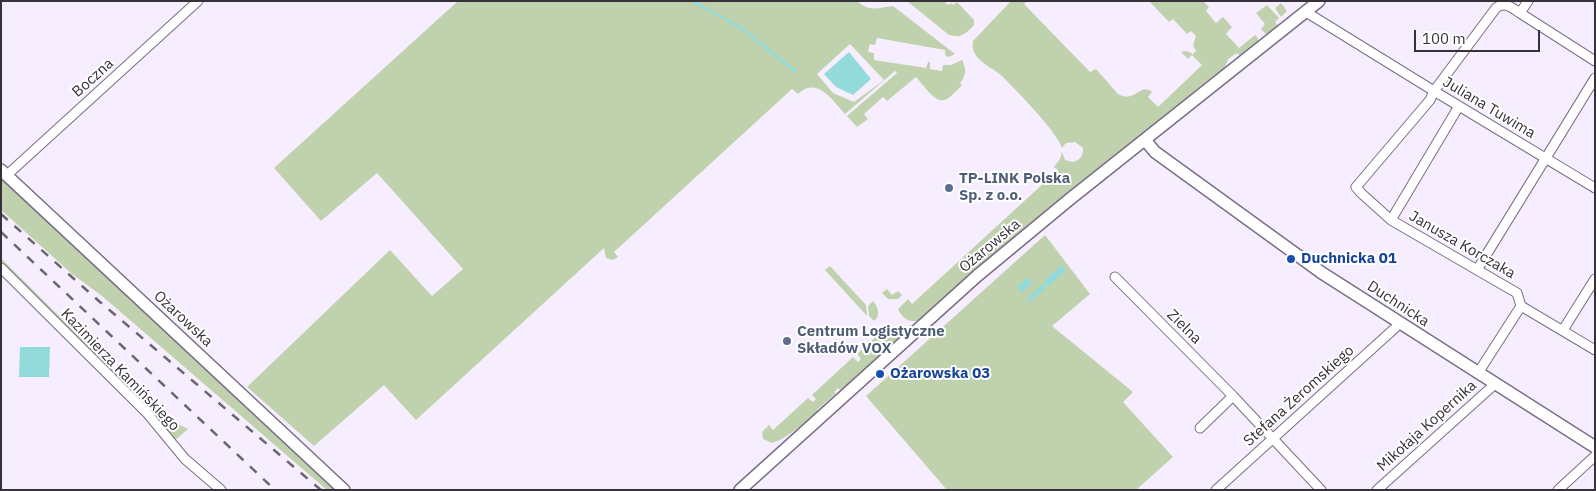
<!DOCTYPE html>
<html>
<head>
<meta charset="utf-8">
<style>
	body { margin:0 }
	#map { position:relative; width:1596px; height:491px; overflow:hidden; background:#f6eefe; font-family:"IBM Plex Sans",sans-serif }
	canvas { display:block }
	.frame { position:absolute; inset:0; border:2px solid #35303a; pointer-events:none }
	.scale { position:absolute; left:1414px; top:30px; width:126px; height:22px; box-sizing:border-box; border:2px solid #35303a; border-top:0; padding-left:6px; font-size:15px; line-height:18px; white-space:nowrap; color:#35303a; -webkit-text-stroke:4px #fff; paint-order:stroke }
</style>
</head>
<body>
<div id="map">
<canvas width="1596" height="491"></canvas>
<div class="frame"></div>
<div class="scale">100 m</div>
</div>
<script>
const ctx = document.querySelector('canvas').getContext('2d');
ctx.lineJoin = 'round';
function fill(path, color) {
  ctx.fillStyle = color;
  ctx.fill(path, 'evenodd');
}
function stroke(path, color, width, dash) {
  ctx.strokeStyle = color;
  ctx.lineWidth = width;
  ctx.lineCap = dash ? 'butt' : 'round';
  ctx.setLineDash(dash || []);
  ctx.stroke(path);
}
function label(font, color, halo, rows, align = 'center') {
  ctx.font = font + ' "IBM Plex Sans",sans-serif';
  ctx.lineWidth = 4;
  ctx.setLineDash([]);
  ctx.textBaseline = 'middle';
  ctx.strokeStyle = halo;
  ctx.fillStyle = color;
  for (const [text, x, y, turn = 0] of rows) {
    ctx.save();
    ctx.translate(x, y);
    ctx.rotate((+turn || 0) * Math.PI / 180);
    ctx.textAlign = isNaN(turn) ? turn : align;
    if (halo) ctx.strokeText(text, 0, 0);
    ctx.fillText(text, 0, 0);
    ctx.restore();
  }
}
const green = new Path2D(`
	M458,1H857C869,12 877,8 893,6L955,54L949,57L946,56L945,54V50L877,38L875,45L870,44L868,52L874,53V60L926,68L928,62H930V69L942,71L943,65H951L962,60C967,70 966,75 960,83L962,85C957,90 952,96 947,99C936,106 923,84 916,77L887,101L883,97L864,114L868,119L857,127L847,116L897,73L895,71L845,114C832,100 817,76 798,94L792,89L614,252L618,257L613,260L606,258L604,248L416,420L384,385L314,446L247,387L390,250L432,296L463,269L377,173L321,221L274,168ZM850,44L884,80L854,102L833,93L817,74Z
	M907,1H944L948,5L951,3L953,5L957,2L974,20V25L967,32L960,36H955L949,35Z
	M1011,1H1027L1024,4L1090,72L1096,69L1118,94C1135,104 1140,82 1152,92L1148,97L1158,107L1202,65L1192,55L1188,59L1181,52L1186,51L1193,54L1196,51L1193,45L1196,36L1191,31L1187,34L1173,19L1169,22L1149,1H1203L1209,7L1206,11L1216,23L1223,17L1232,27L1226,34L1239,48L1255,35L1258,38V41L1240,56L1237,53L1228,59L1224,70L1207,81L1043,217L924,319C912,323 904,322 898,309L908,299L912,304L1058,170L1054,167L1060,159L1062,152L1065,160L1073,162C1081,160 1083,155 1083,148L1075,142L1066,143L1062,148C1057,132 1017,91 1003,77C996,70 985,66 978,58C973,53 972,47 973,41Z
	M1281,3L1287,11L1281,17L1275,8Z
	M1267,5L1279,18L1275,22L1278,26L1267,35L1261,29L1265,24L1256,13Z
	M1,177L335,490H327L102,296L72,274L1,210Z
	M1045,235L1090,294L1052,326L1133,392L1123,402L1173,457L1136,490H947L866,396Z
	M1,258L156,413L188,429L174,441L140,400L1,262Z
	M830,266L866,305L867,316L825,270Z
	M887,289L892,295L898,291L902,295L898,299H888L882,293Z
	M873,301C878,307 881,315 874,321L869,316L868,306Z
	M892,331H897L898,338L895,344L848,387L846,385L840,390L838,388L834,392L836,393L817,410L819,413C803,422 789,438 772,443L763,439L762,432L769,425L773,430L808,398L813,402L816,399L812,395L853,357L858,362L861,359L857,354L881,332L883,334Z`);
const water = new Path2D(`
	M849,52L871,79L853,95L836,87L824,74Z
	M1062,265L1066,270L1049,286L1044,281Z
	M1027,278L1032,283L1022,293L1017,287Z
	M1044,283L1047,287L1030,302L1027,299Z
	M20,347H50L49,377H19Z`);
const stream = new Path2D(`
	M692,1L740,27L795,71`);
const street = new Path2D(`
	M1306,12L1434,91L1595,188
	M1520,13L1595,61
	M7,175L198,1
	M1391,220L1459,106
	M1,268L147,413L185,459L221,490
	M1477,270L1595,78
	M1115,277L1233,396L1321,490
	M1521,306L1595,350
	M1563,330L1595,279
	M1478,373L1521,306L1517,293L1391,220L1361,193L1356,187L1430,100L1434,91L1496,8C1505,1 1512,8 1520,13L1528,1
	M1200,428L1233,396
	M1216,490L1395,328L1399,323
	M1377,490L1495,384
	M1558,490L1595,456`);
const secondary = new Path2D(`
	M1145,140L1155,152L1322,273L1595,447
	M1,170L344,490
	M740,490L977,276L1070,199L1319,1`);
const rail = new Path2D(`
	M1,214L100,302L321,490
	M1,232L275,490`);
const markers = [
	[949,188,5,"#5c6f8a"],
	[1291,259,5,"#1a4fb4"],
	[787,341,5,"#5c6f8a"],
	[880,374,5,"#1a4fb4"]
];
const streetNames = [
	["Boczna",93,78,-42],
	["Juliana Tuwima",1489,108,31],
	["Janusza Korczaka",1462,245,30],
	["Ożarowska",990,246,-40],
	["Duchnicka",1398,304,33],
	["Ożarowska",183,319,43],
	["Zielna",1184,327,45],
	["Kazimierza Kamińskiego",120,370,46],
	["Stefana Żeromskiego",1299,396,-42],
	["Mikołaja Kopernika",1427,426,-42]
];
const serviceNames = [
	["TP-LINK Polska",959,179],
	["Sp. z o.o.",959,196],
	["Centrum Logistyczne",797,332],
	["Składów VOX",797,349]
];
const transitNames = [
	["Duchnicka 01",1301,259],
	["Ożarowska 03",890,374]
];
fill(green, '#c0d2ad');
fill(water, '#92dbda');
stroke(stream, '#92dbda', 2.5);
stroke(street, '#7a6e86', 11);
stroke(secondary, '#7a6e86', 14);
stroke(street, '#fff', 9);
stroke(secondary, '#fff', 11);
stroke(rail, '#6b6571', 2.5, [9, 9]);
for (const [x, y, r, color] of markers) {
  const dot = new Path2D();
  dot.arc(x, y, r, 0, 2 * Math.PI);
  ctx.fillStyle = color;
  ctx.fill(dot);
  stroke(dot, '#fff', 2);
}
label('15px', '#35303a', '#fff', streetNames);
label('bold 15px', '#4e5e75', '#fff', serviceNames, 'left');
label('bold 15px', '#164399', '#fff', transitNames, 'left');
</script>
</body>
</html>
